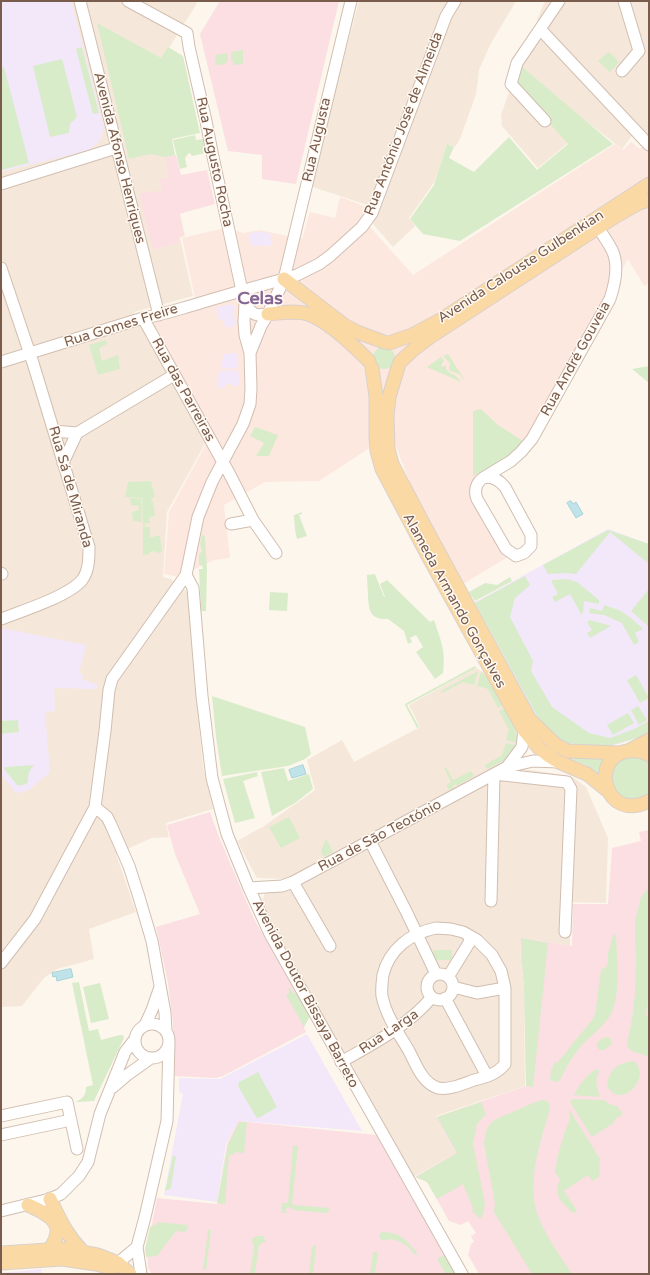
<!DOCTYPE html>
<html>
<head>
<meta charset="utf-8">
<style>
	body { margin:0 }
	#map { position:relative; width:650px; height:1275px; overflow:hidden; background:#fdf6ec; font-family:"Varela Round",sans-serif }
	canvas { display:block }
	.frame { position:absolute; inset:0; border:2px solid #7a5c4d; pointer-events:none }
</style>
</head>
<body>
<div id="map">
<canvas width="650" height="1275"></canvas>
<div class="frame"></div>
</div>
<script>
const ctx = document.querySelector('canvas').getContext('2d');
ctx.lineJoin = 'round';
function fill(path, color) {
  ctx.fillStyle = color;
  ctx.fill(path, 'evenodd');
}
function stroke(path, color, width, dash) {
  ctx.strokeStyle = color;
  ctx.lineWidth = width;
  ctx.lineCap = dash ? 'butt' : 'round';
  ctx.setLineDash(dash || []);
  ctx.stroke(path);
}
function label(font, color, halo, rows, align = 'center') {
  ctx.font = font + ' "Varela Round",sans-serif';
  ctx.lineWidth = 3;
  ctx.setLineDash([]);
  ctx.textBaseline = 'middle';
  ctx.strokeStyle = halo;
  ctx.fillStyle = color;
  for (const [text, x, y, turn = 0] of rows) {
    ctx.save();
    ctx.translate(x, y);
    ctx.rotate((+turn || 0) * Math.PI / 180);
    ctx.textAlign = isNaN(turn) ? turn : align;
    if (halo) ctx.strokeText(text, 0, 0);
    ctx.fillText(text, 0, 0);
    ctx.restore();
  }
}
const residential = new Path2D(`
	M1,1H197L196,5L150,78L185,236L180,238L193,296L134,312L207,440L167,512L163,577L171,579L191,595L194,669L203,767L213,809L166,823L169,837L152,838L116,854L136,912L89,929L94,959L57,969L44,978L22,1006L1,1007Z
	M359,1H516L490,45L479,70L476,94L460,139L455,147L447,144L435,181L409,218L415,226L393,247L373,224L379,209L310,186Z
	M545,1H649V141L634,133L622,149L590,124L538,168L502,126L501,115L519,64L545,25L537,20Z
	M476,668L488,675L517,729L519,737V744L509,760L286,879L257,878L237,841L264,826L315,790L307,760L342,740L354,762L420,727L409,705Z
	M516,768L571,776L586,787L608,838L606,903L570,902V946L520,938L521,963L524,984L525,1086L436,1116L456,1153L412,1178L261,904L265,893L291,890Z`);
const commercial = new Path2D(`
	M649,141V283L644,286L628,259L530,434L509,458L471,489L508,557L463,584L426,524L391,434L319,481L265,482L224,505L230,558L214,560L178,577L164,574L169,512L212,433L141,312L195,298L182,238L225,228L244,233L259,230L302,239L310,212L335,218L340,197L367,207L361,217L413,275L615,144L623,150L631,142L640,149Z`);
const education = new Path2D(`
	M1,1H71L104,127L100,141L89,150L1,172Z
	M260,231L271,234L270,239H272L270,247L261,245L252,247L248,234Z
	M230,304L231,305L235,306V309L233,312L236,325L226,328L223,320H219L216,308Z
	M237,353L238,368L221,369V359H223V354Z
	M238,370L240,385L232,386L231,384H226V387L218,388L217,372Z
	M608,529L649,544V732L637,738L612,746H583L568,744L559,739L539,722L475,602Z
	M1,628L86,645L79,673L83,674L82,679L98,685L96,689L54,688L55,711L45,712L50,772L29,790L16,793L1,775Z
	M307,1034L362,1131L238,1121L226,1144L217,1202L164,1195L183,1094L179,1092V1078L220,1079Z
	M41,1269L42,1274H1V1273Z`);
const medical = new Path2D(`
	M220,1H339L296,184L262,179V155L228,151L200,34Z
	M176,155L181,175L207,170L215,204L179,214L184,235L178,237L179,242L153,250L139,194L162,190L160,179L168,178L166,157Z
	M210,812L219,837L254,919L309,1016L304,1028L306,1032L223,1076L216,1078L175,1076L173,1024L168,983L156,927L200,914L175,854L167,825Z
	M649,830V1274H479L468,1255L471,1244L474,1242L471,1236L476,1233L468,1221L461,1225L449,1221L427,1182L415,1177L456,1153L436,1117L526,1086L524,984L521,963L520,938L572,946L573,904H608L612,848L641,841L639,832Z
	M238,1121L376,1135L455,1274H152L148,1268L147,1250L157,1198L217,1204L227,1144Z`);
const green = new Path2D(`
	M97,23L161,58L168,47L183,56L200,133L172,139L175,155L166,157L150,154L129,159Z
	M82,47L99,113L93,114L76,49Z
	M243,50V64L233,65V62L231,61V52Z
	M609,52L619,62L610,72L598,61Z
	M228,53V62H226V64L216,65L215,55Z
	M62,59L77,117L70,124L69,133L50,137L33,66Z
	M520,65L613,144L460,241L423,234L410,219L434,185L447,144L454,147L449,158L474,172L509,137L537,170L568,144L517,87Z
	M4,67L29,163L1,170V68Z
	M195,135L196,140L203,139L206,153L192,156L190,153L188,154L185,158L187,167L180,169L173,140Z
	M106,340L107,344L99,348L102,361L118,355L120,369L98,375L89,345Z
	M373 358a11 11 0 1 1 22 0a11 11 0 1 1-22 0Z
	M448,354L464,379H463L459,374L450,371L449,369L450,363L443,356Z
	M441,357L444,361L441,365L443,367L446,365V369C451,376 456,373 461,382L427,367Z
	M649,366V383L632,369Z
	M481,409L498,425L523,441L511,455L473,476V411Z
	M255,427L278,435L269,456H256L264,443L250,436Z
	M151,481L155,497L152,498L151,500L153,502L155,516L149,517L150,523H145V526H143L142,498L125,497L128,482Z
	M130,498L141,499L142,522L133,521L132,512L139,510L138,505L131,506Z
	M302,512V514L299,515L307,536L297,539L295,530L294,515Z
	M143,527H150V537H154V536H160L162,552L156,553V551L150,552V554L143,555Z
	M608,530L649,544V564L610,532L576,574L567,573L548,574L543,565Z
	M202,535H204L205,537L207,569L206,611H201L199,569H203L202,565H199V555L202,551L200,544Z
	M375,574L384,597H385L380,584L387,580L430,622L434,620C441,641 446,651 443,673L435,679L416,652L423,647L416,635L410,638L412,642L408,644L404,631L388,619C371,620 369,612 368,597C368,590 367,582 367,575Z
	M525,576L530,585L515,598L510,617L533,661L531,671L552,707L589,733L610,738L634,729L649,721V732L637,738L612,745H583L568,743L560,739L540,721L475,603Z
	M510,577L512,581L475,601L469,592L485,583L497,585Z
	M567,579L577,582L599,600V604L584,601L583,613L581,614L570,594L555,602L552,597L558,594L551,580Z
	M649,589V627L631,611Z
	M270,592L288,593L287,611L269,610Z
	M604,605L619,610L631,618L643,629L635,633L639,642L634,645L622,623L604,615L589,613L590,608L602,611Z
	M590,620L611,626L590,638L587,633L592,630L587,622Z
	M475,666L476,668L407,705L419,727L417,728L405,705V704Z
	M478,671L474,685L463,682L442,693L441,691Z
	M481,672L487,677L503,705L498,708L488,689L477,686Z
	M636,675L649,698L640,703L627,680Z
	M212,696L305,727L311,754L305,759L288,766L222,776L216,737Z
	M638,706L647,720L639,725L631,710Z
	M504,708C510,719 518,730 517,743L506,740L509,730L499,711Z
	M628,713L634,723L613,735L607,725Z
	M18,720L19,732L1,734V721Z
	M506,743L516,745L507,759L487,769L485,765L502,755Z
	M569,756L607,757L600,779L591,772L592,769L586,765L569,758Z
	M634,756L649,762V794C626,812 597,780 619,762C623,759 629,757 634,756Z
	M34,765C29,770 28,775 28,782C25,785 22,786 17,785L4,769L5,767Z
	M446,767L453,780L471,771L474,776L457,786L456,784L453,786L454,788L449,790L446,785L451,782L444,768Z
	M284,768L288,781L309,774L313,789L295,803L272,816L261,772Z
	M257,772L258,776L243,781L255,818L235,823L223,779Z
	M289,817L300,838L281,848L269,827Z
	M326,838L333,852L324,857L321,852Z
	M649,887V988L646,1016H649V1058C642,1051 630,1055 627,1045L632,1019L635,994L636,960L635,934V921L641,897Z
	M614,934L616,936C617,957 620,986 614,1006C609,1024 592,1034 581,1046C572,1057 566,1068 560,1080L557,1082L550,1080L551,1071L555,1062L557,1063L592,1020L595,1014L601,970L606,967L608,962V954L612,939Z
	M521,938L548,943L533,1087L526,1086L524,984L522,963Z
	M433,950H452V960H433Z
	M79,982L89,1031L98,1029L101,1040L120,1035H123L124,1038L94,1101L77,1102V1101C83,1099 86,1094 86,1087L93,1085L72,983Z
	M100,983L109,1019L91,1023L83,987Z
	M290,988L293,993H297L310,1016L304,1027L286,995L290,992L288,989Z
	M606,1037L610,1038L612,1044L604,1050H600L597,1047C596,1041 601,1039 606,1037Z
	M634,1061C650,1074 629,1103 613,1093C602,1086 610,1070 619,1065C624,1062 629,1062 634,1061Z
	M598,1069L599,1071C595,1080 596,1087 600,1096L599,1097L574,1095C577,1088 590,1070 598,1069Z
	M258,1072L277,1107L259,1118L256,1117L238,1086L239,1082Z
	M572,1099L604,1100L609,1104L617,1106L623,1114L614,1120L615,1122L592,1137L570,1102Z
	M543,1100L548,1101L550,1108C541,1140 528,1176 536,1210C543,1233 559,1254 572,1274H532L494,1212L495,1204L484,1143L487,1128L494,1120L533,1103Z
	M481,1102L486,1114L477,1124L473,1143L485,1204L483,1214L480,1219L472,1211L473,1208L463,1184L457,1188L437,1199L427,1182L416,1177L457,1153L437,1117Z
	M569,1109L600,1159L599,1177L592,1181L588,1175L564,1191L577,1211L573,1213C562,1202 552,1196 560,1180L555,1172L558,1155L564,1134L570,1119Z
	M239,1122H247L244,1153L235,1152L234,1155H229L225,1204L217,1203L228,1145Z
	M293,1145L298,1146L292,1204L293,1205L329,1208L328,1213L293,1210L290,1207L285,1209L287,1213H284L282,1211V1203H288Z
	M173,1156H176L171,1188L165,1191Z
	M157,1222L188,1225L186,1232L176,1231L157,1256L146,1257L145,1249L150,1227L154,1225H157Z
	M208,1230H211L206,1270H203Z
	M382,1232C401,1233 403,1238 416,1251L417,1255H415C409,1245 394,1236 383,1241L379,1238V1235Z
	M256,1236H263L266,1241L259,1245L255,1274H250L254,1245L252,1242V1239Z
	M315,1245H316V1249L313,1274H309L312,1247Z
	M373,1252H378L375,1274H370Z
	M444,1255L455,1274H446L437,1259Z`);
const water = new Path2D(`
	M571,501L573,504L576,502L583,514L576,518L567,503Z
	M303,765L306,774L292,778L289,770Z
	M71,969L73,977L57,981L56,976L53,977L52,973Z`);
const minor = new Path2D(`
	M80,1L159,315
	M540,29L649,145
	M622,71L639,51L624,1
	M545,121L511,84L517,63L559,1
	M1,184L116,148
	M1,268L33,363L89,547C89,558 89,571 82,580C69,596 22,611 1,619
	M284,279L297,275L319,264L330,256L362,227L372,213L446,16L455,1
	M284,279L351,1
	M143,318L229,473L253,520L276,553
	M250,353L261,326L268,314
	M1,362L143,318C162,315 179,309 197,304C226,295 255,287 284,279L268,314C265,314 261,315 258,315C247,313 244,299 242,291L212,152L206,121L189,47L187,33L128,1
	M54,431L77,433
	M63,463L77,433L174,375
	M483,478C492,475 499,480 505,487L531,535V546L524,553L516,556L506,549L477,499C474,491 476,483 483,478L511,461L521,452L532,439L610,299C615,284 619,264 612,250C608,242 603,235 598,228
	M231,524L253,520
	M1,573L2,574
	M186,575L193,588L202,696L212,778L227,834L249,888L270,934L462,1274
	M507,767L522,747L524,730
	M95,807L107,817L111,825L129,866L139,897L152,941L165,1013L166,1031
	M370,841L406,911L436,974
	M293,882L330,946
	M249,888L282,886L293,882L507,767L533,761L559,762
	M491,901L494,774L567,782L571,789L565,932
	M436,928L451,929L463,932L477,940L492,955L501,971L505,988V1064C497,1074 486,1077 474,1080C463,1084 450,1090 438,1088C422,1083 416,1064 409,1051C399,1034 386,1016 382,996C381,989 382,983 383,975C389,949 411,933 436,928Z
	M1,963L35,919L95,807L105,731L109,690L112,679L186,575L198,517L212,482L243,424L250,404L251,389L250,353L245,335L244,321L245,303
	M427 987a13 13 0 1 1 26 0a13 13 0 1 1-26 0Z
	M448,977L469,943L470,936
	M453,987L477,993L505,988
	M445,998L487,1076
	M135 1041a17 17 0 1 1 34 0a17 17 0 1 1-34 0Z
	M145,1025L152,1010L160,987
	M341,1062C374,1043 408,1026 432,997
	M113,1087L127,1075L151,1058
	M1,1116L67,1102L77,1149
	M1,1135L71,1120
	M1,1211L50,1199L61,1194L79,1176L88,1162L100,1114L125,1052L135,1039
	M118,1263L137,1247
	M141,1274L137,1247L145,1217L167,1121L169,1042`);
const major = new Path2D(`
	M284,279L344,325L357,332L384,342
	M268,314C281,313 295,310 308,314C327,320 355,347 369,361
	M389,343L412,335L442,319L649,184
	M400,362L414,349L430,337L616,216L639,203L649,200
	M398,367L389,397L387,416L388,449L392,464L425,527L530,720L556,745L568,751L620,753
	M372,368L376,396V435L377,451L382,469L428,556L524,730L539,748L549,756L559,762L587,774L608,791
	M630,750L649,740
	M649,755C643,751 636,750 628,751C588,757 605,824 649,801
	M50,1199C61,1222 66,1234 83,1252
	M28,1205C51,1215 68,1225 49,1250
	M1,1253L63,1249L83,1252L98,1255L118,1263L130,1274
	M1,1263L62,1259L96,1264L112,1268`);
const streetNames = [
	["Rua António José de Almeida",404,124,-69],
	["Rua Augusta",317,140,-77],
	["Avenida Afonso Henriques",119,158,76],
	["Rua Augusto Rocha",214,162,78],
	["Avenida Calouste Gulbenkian",521,267,-33],
	["Rua Gomes Freire",121,326,-17],
	["Rua André Gouveia",576,359,-61],
	["Rua das Parreiras",183,390,61],
	["Rua Sá de Miranda",70,487,74],
	["Alameda Armando Gonçalves",454,601,61],
	["Rua de São Teotónio",380,836,-28],
	["Avenida Doutor Bissaya Barreto",305,994,62],
	["Rua Larga",389,1032,-34]
];
const districtNames = [
	["Celas",260,299]
];
fill(residential, '#f5e8da');
fill(commercial, '#fde8e0');
fill(education, '#f3e8fa');
fill(medical, '#fbdfe3');
fill(green, '#d8ecc9');
fill(water, '#bfe3e8');
stroke(water, '#a5d3da', 1);
stroke(minor, '#d1beb0', 13);
stroke(major, '#dad1cd', 15);
stroke(minor, '#fff', 11);
stroke(major, '#fbd9a5', 13);
label('14px', '#7a5c4d', '#fffaf3', streetNames);
label('bold 18px', '#846695', '#fffaf3', districtNames);
</script>
</body>
</html>
